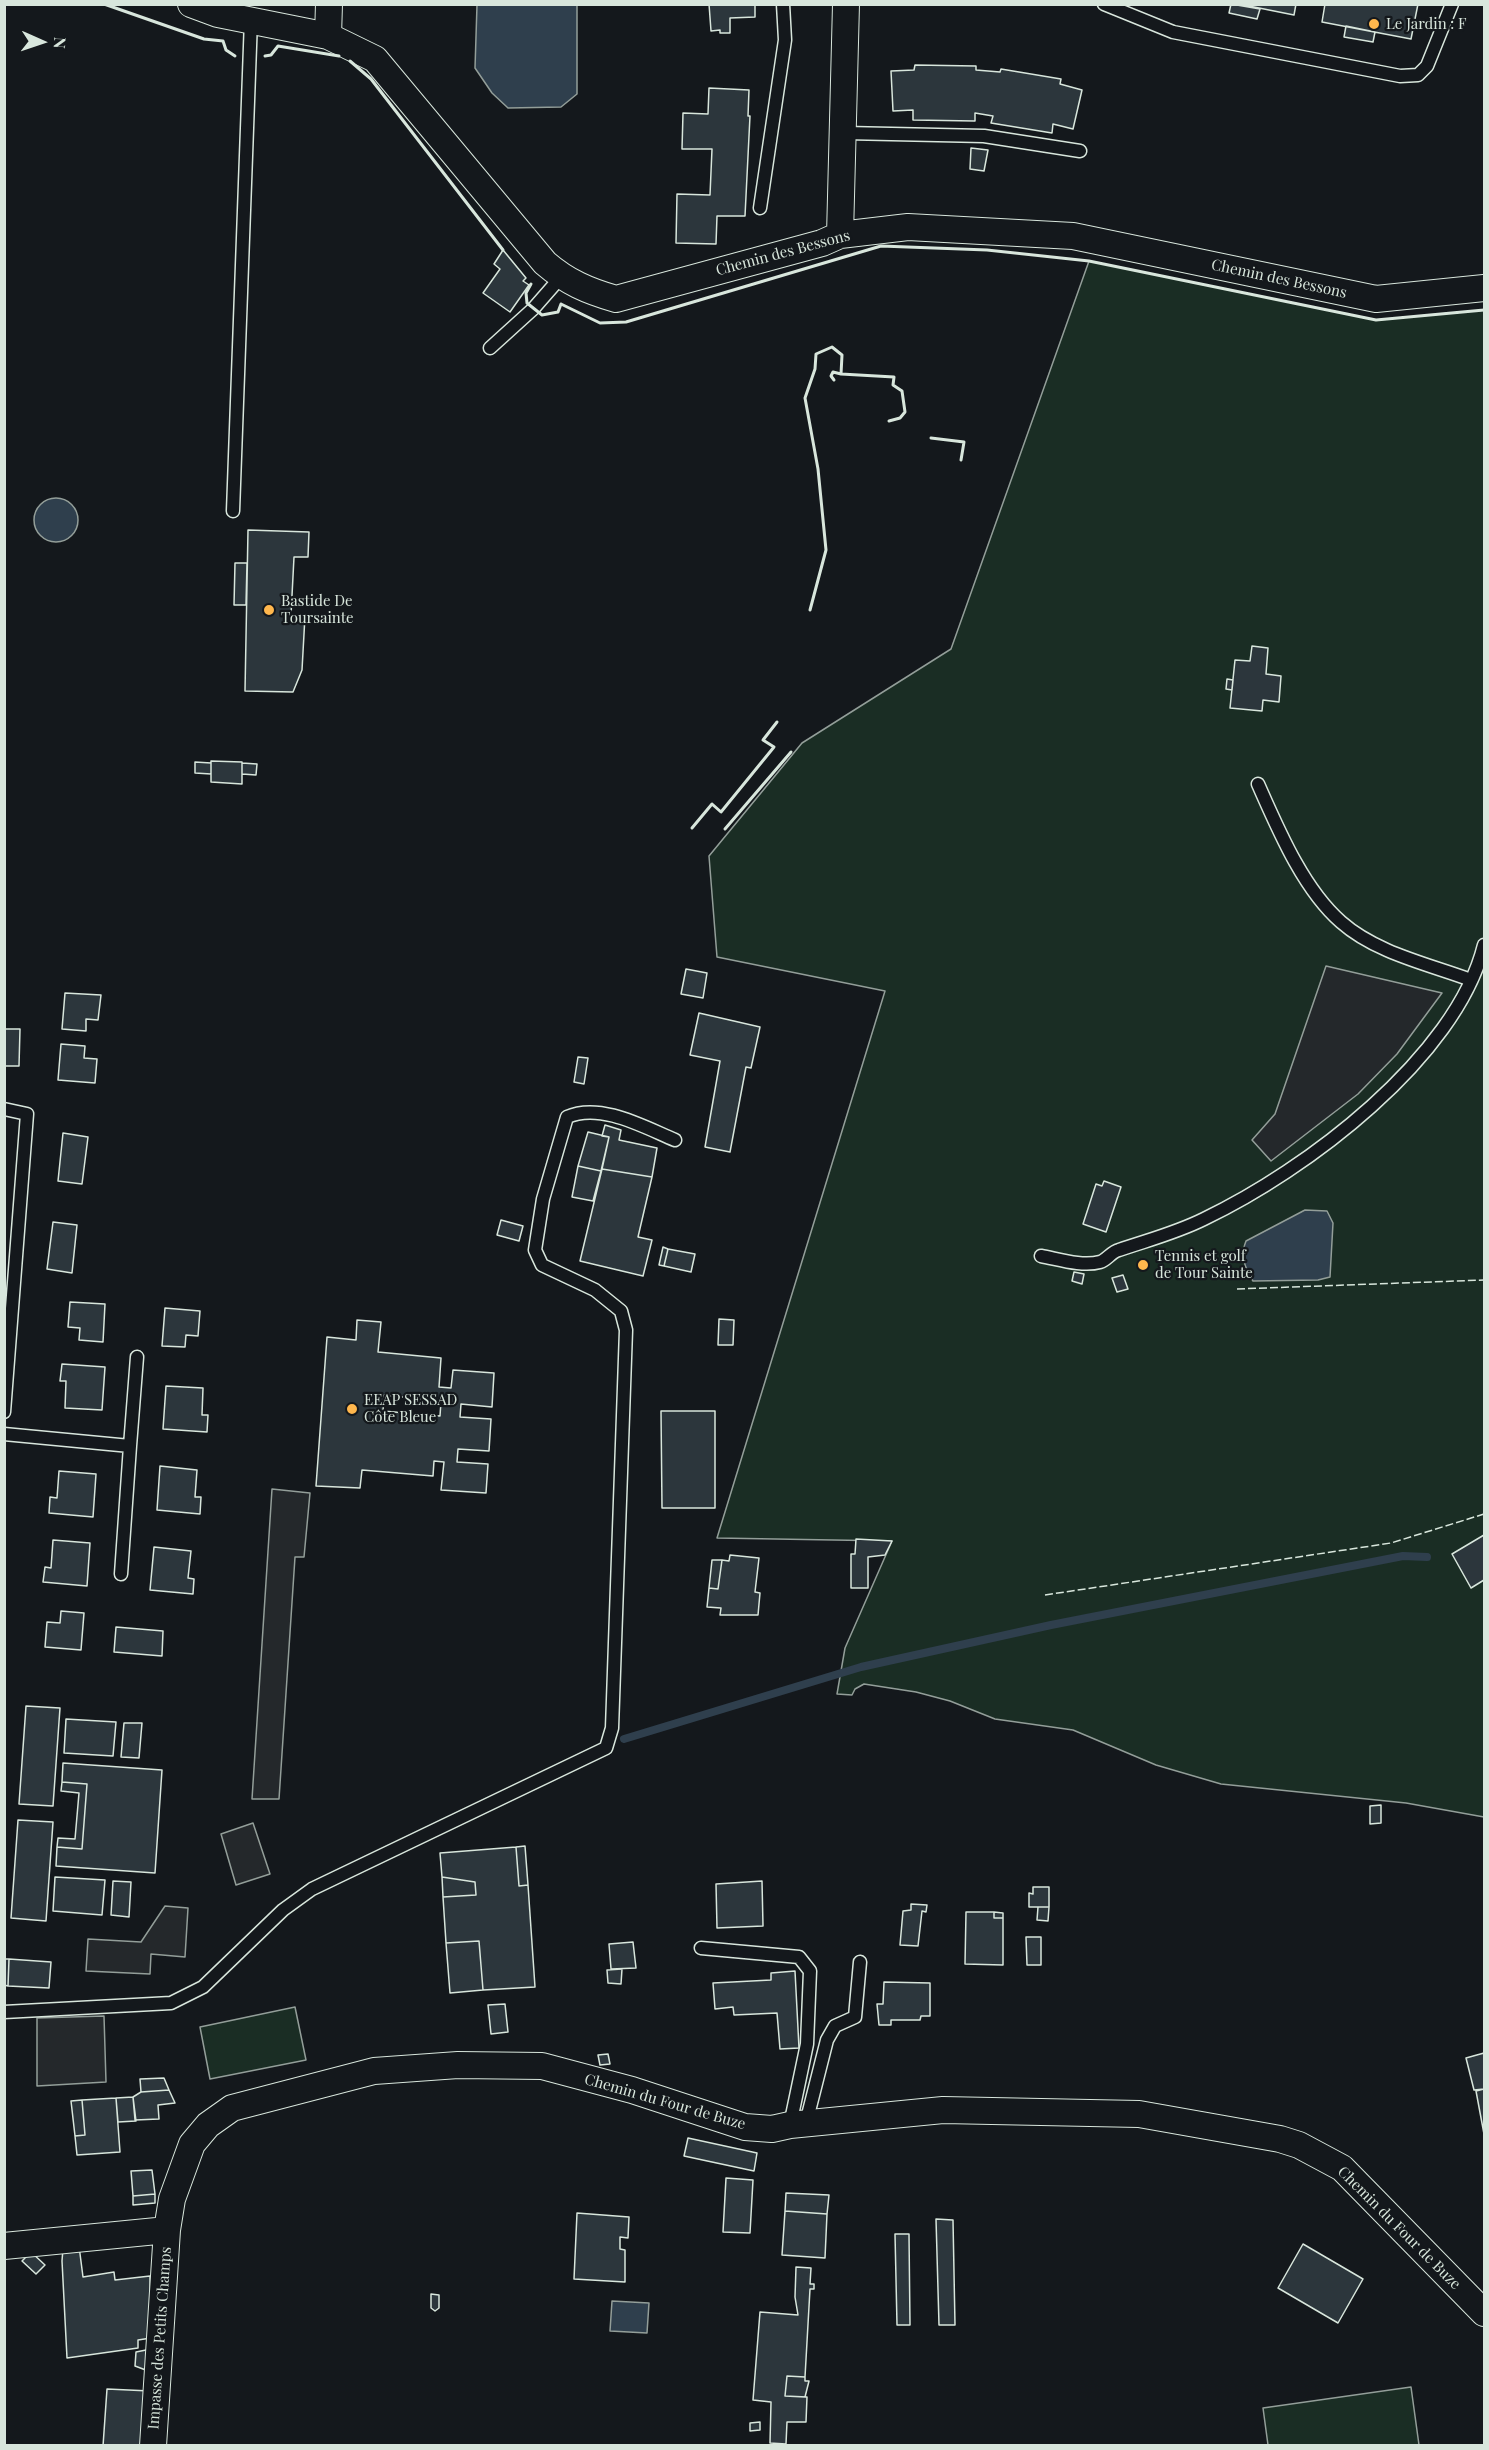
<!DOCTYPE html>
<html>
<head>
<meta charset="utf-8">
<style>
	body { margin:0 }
	#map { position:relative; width:1489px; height:2450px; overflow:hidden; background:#14181c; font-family:"Playfair Display",serif }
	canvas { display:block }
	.frame { position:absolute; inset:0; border:6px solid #d8e6dc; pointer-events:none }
	.north { position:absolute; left:12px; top:12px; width:60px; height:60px; -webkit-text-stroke:4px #14181c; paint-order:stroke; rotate:93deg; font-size:16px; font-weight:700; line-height:24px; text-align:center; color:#d8e6dc }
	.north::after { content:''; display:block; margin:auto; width:21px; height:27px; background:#d8e6dc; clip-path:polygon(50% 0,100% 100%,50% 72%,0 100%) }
</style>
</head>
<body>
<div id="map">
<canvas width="1489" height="2450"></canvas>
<div class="frame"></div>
<div class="north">N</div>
</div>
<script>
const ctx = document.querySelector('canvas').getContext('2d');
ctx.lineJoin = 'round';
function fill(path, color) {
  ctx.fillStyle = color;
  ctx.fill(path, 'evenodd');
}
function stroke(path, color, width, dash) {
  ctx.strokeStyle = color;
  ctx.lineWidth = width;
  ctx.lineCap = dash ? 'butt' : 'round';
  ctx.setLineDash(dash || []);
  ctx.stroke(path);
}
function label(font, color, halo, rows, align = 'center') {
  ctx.font = font + ' "Playfair Display",serif';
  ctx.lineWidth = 4.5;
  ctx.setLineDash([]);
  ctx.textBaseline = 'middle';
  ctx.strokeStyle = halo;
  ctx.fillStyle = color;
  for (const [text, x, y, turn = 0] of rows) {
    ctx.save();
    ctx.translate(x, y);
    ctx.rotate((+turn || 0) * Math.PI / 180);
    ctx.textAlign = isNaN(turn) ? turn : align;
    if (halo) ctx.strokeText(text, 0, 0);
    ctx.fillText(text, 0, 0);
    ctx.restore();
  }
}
const green = new Path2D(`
	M1089,261L1376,320L1484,310V1817L1406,1803L1221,1784L1156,1765L1073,1730L995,1719L950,1701L916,1692L864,1684L855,1689L852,1695L837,1694L845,1648L892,1541L717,1538L885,991L717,957L709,856L802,743L951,649Z
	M295,2007L306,2060L210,2079L200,2027Z
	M1411,2387L1419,2445H1268L1263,2408Z`);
const parking = new Path2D(`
	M1326,966L1442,993L1397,1054L1358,1094L1271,1161L1252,1140L1275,1114Z
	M272,1489L310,1493L304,1557H295L279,1799H252Z
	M253,1823L270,1874L236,1885L221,1834Z
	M165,1906L188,1908L185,1957L151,1954L150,1974L86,1971L88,1939L141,1942Z
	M104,2016L106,2082L37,2086V2018Z`);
const water = new Path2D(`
	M477,5H577V94L561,107L508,108L492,93L475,68Z
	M34 520a22 22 0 1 1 44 0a22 22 0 1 1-44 0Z
	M1305,1210L1327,1211L1333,1223L1330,1277L1318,1280L1253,1281C1245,1269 1240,1255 1246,1241Z
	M612,2301L649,2303L647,2333L610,2331Z`);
const stream = new Path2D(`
	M624,1739L861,1667L1051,1625L1403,1556L1427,1557`);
const building = new Path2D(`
	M709,4H755V17L730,18V33H720V30L711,31Z
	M1231,4L1260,9L1257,19L1229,13Z
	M1239,4H1296L1294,15Z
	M1325,4H1418L1411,39L1322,22Z
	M1346,26L1375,32L1373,42L1344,37Z
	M915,65L976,66V70L1000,72L1001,69L1061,79L1060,84L1082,90L1073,129L1053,124L1052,133L991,123L993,116L975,113V121L913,120V110L893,111L891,71L914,70Z
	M709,88L749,90L748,116H750L745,216H717L716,244L676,243L677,194L710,195L712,149H682L683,113L708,114Z
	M971,148L988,150L984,171L970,169Z
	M503,250L526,278L523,281L529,285L510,312L483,293L500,269L494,264Z
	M248,530L309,532L308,557H294L291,615L305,616L302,670L293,692L245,691Z
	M235,563H247L246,605H234Z
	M1252,646L1268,648L1266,674L1281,676L1279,702L1263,700L1262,711L1230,708L1235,660L1250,661Z
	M1227,679L1233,680L1232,690L1226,689Z
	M211,761L242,762V784L211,782Z
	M195,762L211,763V774L195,773Z
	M242,763L257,764L256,775L242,774Z
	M686,969L707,973L703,998L681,994Z
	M65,993L101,995L98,1020L86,1019V1031L62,1029Z
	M699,1013L760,1027L751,1068L746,1067L730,1152L705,1147L720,1061L690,1055Z
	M4,1029H20L19,1066H4Z
	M61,1044L85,1046L84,1058L97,1059L95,1083L58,1080Z
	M578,1057L588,1058L584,1084L574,1082Z
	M605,1125L621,1130L619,1140L657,1148L652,1177L602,1169L609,1137L602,1136Z
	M588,1132L609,1137L601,1171L578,1166Z
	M63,1133L88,1137L82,1184L58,1181Z
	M578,1166L601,1171L593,1201L572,1197Z
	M602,1169L652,1177L638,1237L652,1240L643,1276L580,1261Z
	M1104,1181L1121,1187L1106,1232L1083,1224L1096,1184L1102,1186Z
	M501,1220L523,1226L519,1241L497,1235Z
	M53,1222L77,1225L72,1273L47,1269Z
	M663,1247L668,1249L664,1266L659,1265Z
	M668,1249L695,1254L691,1272L664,1266Z
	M1074,1272L1084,1274L1082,1284L1072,1281Z
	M1123,1275L1128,1289L1117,1292L1112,1278Z
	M70,1302L105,1304L103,1342L79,1340L80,1328L68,1327Z
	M165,1308L200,1311L198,1336L186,1335L185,1347L162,1346Z
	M719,1319L734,1320L733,1345H718Z
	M357,1320L381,1322L378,1352L441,1358L439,1387L451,1388L453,1370L494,1373L492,1407L461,1404L460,1417L491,1419L489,1451L458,1449L457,1462L488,1464L486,1493L441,1490L444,1462L434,1461L433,1476L362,1470L360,1488L316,1486L327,1337L356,1340ZM384,1395L441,1401L440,1416L383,1411Z
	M62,1364L105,1367L102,1410L65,1408L66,1381H60Z
	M166,1386L203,1388L202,1415H208L207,1432L163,1429Z
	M661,1411H715V1508H662Z
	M160,1466L197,1470L195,1497H201L200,1514L157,1510Z
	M59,1471L96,1474L93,1517L49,1513L50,1497L57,1498Z
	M1484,1535V1580L1471,1588L1452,1554Z
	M856,1539L892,1541L885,1555L868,1557V1588H851V1554H855Z
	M53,1540L90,1543L87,1586L43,1582L45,1567L51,1568Z
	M154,1547L191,1551L188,1578L194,1579L193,1594L150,1590Z
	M730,1555L759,1558L755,1592L760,1593L758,1615H720L721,1608L707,1607L709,1588L718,1589L722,1560L729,1561Z
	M712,1560H722L718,1589L709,1588Z
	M61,1611L84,1613L81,1650L45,1647L47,1622L60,1623Z
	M116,1627L163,1631L162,1656L114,1652Z
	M26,1706L60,1708L53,1806L19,1804Z
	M66,1719L116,1722L113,1756L64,1753Z
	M124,1723H142L139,1758L121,1757Z
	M63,1763L162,1770L155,1873L56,1866L57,1847L82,1849L87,1784L62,1782Z
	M62,1782L87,1784L82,1849L57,1847L58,1838L75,1839L79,1793L61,1791Z
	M1381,1805V1823L1370,1824V1806Z
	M18,1820L53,1822L46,1921L11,1918Z
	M525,1846L528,1885L519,1886L516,1847Z
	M516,1847L519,1886L528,1885L535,1987L483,1990L479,1941L446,1943L443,1897L476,1895L475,1882L442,1877L440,1853Z
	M55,1877L105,1880L102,1915L53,1911Z
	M442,1877L475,1882L476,1895L443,1897Z
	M113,1881L131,1882L129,1917L111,1915Z
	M762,1881L763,1926L717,1928L716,1884Z
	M1033,1887H1049V1907H1029V1893L1033,1894Z
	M911,1904L927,1905L926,1912L922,1911L918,1946L900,1945L903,1911L911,1910Z
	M1038,1907H1049L1048,1921L1037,1920Z
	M966,1912H994V1918H1003V1965L965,1964Z
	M994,1912L1003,1913V1918H994Z
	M1026,1937H1041V1965H1027Z
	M479,1941L483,1990L450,1993L446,1943Z
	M633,1942L636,1968L611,1969L609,1944Z
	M4,1959H9L8,1986L4,1985Z
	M9,1959L51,1962L49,1988L8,1986Z
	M622,1969L621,1984L608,1983L607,1970Z
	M795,1971L799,2048L780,2049L777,2013L734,2015L733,2007L715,2009L713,1983L771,1980V1973Z
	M884,1982L930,1983V2016H921L920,2020H891V2025H879L877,2004H883Z
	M505,2004L508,2032L491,2034L488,2005Z
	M1484,2053V2089L1474,2090L1466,2058Z
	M608,2054L610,2064L600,2065L598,2055Z
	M164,2078L169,2090L141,2092L140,2079Z
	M1484,2089V2134L1476,2091Z
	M169,2090L175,2103L158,2105L159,2119L135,2120L133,2097L141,2092Z
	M133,2097L136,2121L118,2122L116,2098Z
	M116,2098L120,2152L77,2155L75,2136L85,2135L82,2100Z
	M82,2100L85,2135L75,2136L71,2101Z
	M688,2138L757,2153L754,2171L684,2156Z
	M152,2170L155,2194L133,2196L131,2171Z
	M726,2178L753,2180L750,2233L723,2232Z
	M786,2193L829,2195L827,2214L785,2211Z
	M155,2194V2203L133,2205V2196Z
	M785,2211L827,2214L825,2258L782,2255Z
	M577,2213L629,2217L628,2238L620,2237V2249L625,2250V2282L574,2279Z
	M936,2219L953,2220L955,2325H939Z
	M895,2234H909L910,2325H897Z
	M1303,2244L1363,2279L1338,2323L1278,2288Z
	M79,2246L83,2277L114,2272L115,2280L150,2276L151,2338L138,2340V2348L67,2358L62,2261L63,2248Z
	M31,2252L45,2265L36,2274L22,2261Z
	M796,2267L811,2268L810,2284H814V2289H810L805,2377L787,2376L785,2396L807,2397L806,2422H787L786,2444L770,2443L771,2402L753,2400L760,2312L798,2315L795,2297Z
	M431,2294L439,2295V2308L435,2311L431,2308Z
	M151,2349V2372L135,2366L136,2352Z
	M787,2376L805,2377V2381H809L805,2397L785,2396Z
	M107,2389L150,2391L146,2446H103Z
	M760,2422V2430L750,2431V2423Z`);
const service = new Path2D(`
	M1104,4L1173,32L1400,76L1418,75L1427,66L1452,4
	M845,133L984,136L1080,151
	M760,208L785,40L783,4
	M490,348L533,309L561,277
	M233,511L251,19
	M1258,784C1278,829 1303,889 1341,922C1376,953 1428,964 1471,980
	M4,1109L27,1114L4,1412
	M1041,1256C1058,1259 1082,1267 1100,1262C1107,1260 1111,1252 1119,1250C1148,1240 1176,1233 1204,1219C1305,1171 1456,1058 1484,945
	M4,1434L130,1446L137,1357
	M121,1574L130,1446
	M701,1948L799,1957L810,1971L807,2044L790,2125
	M4,2012L171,2003L203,1987L283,1910L312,1889L606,1748L612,1728L626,1330L621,1311L595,1290L542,1265L535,1250L543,1199L567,1117C600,1102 644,1127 675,1140
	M806,2123L827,2040L835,2026L855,2017L860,1962`);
const minor = new Path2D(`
	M191,4L218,14L328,36L375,59L545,263C567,282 588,291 616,299L822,243L840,235L908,227L1073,236L1376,299L1484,288
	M328,36L329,4
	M840,235L846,4
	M4,2246L167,2230
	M153,2446L167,2230L172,2199L192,2144L208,2125L232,2108L374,2071L458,2065L542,2066L632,2090L745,2127L772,2129L790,2125L943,2110L1139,2114L1280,2139L1299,2145L1342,2168L1484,2313`);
const fence = new Path2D(`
	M1237,1289L1484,1280
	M1045,1595L1391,1543L1484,1514`);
const wall = new Path2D(`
	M104,4L204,39L223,41L226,50L235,56
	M265,56L271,55L278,46L339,56
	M350,61L371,79L503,250
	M531,284L526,293L527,303L542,315L558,312L561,304L600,323L626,322L881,246L987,250L1089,261L1376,320L1484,310
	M834,380L831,376L833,372L841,374
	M931,438L964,442L961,460
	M810,610L826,550L818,469L805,398L815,369L816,354L832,347L842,355L841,374L894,377L893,385L902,391L905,412L900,418L889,421
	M692,828L712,804L721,812L774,747L763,740L777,722
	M725,829L791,752`);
const markers = [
	[1374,24,6,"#ffb74d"],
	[269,610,6,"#ffb74d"],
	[1143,1265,6,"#ffb74d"],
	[352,1409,6,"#ffb74d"]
];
const poiNames = [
	["Le Jardin : F",1386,24],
	["Bastide De",281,601],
	["Toursainte",281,618],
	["Tennis et golf",1155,1256],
	["de Tour Sainte",1155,1273],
	["EEAP SESSAD",364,1400],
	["Côte Bleue",364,1417]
];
const streetNames = [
	["Chemin des Bessons",783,253,-15],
	["Chemin des Bessons",1279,279,12],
	["Chemin du Four de Buze",665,2102,16],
	["Chemin du Four de Buze",1399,2228,45],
	["Impasse des Petits Champs",160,2338,-86]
];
fill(green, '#1a2d24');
stroke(green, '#939e99', 1.5);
fill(parking, '#24282b');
stroke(parking, '#939e99', 1.5);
fill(water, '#2f3f4d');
stroke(water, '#939e99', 1.5);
stroke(stream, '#2f3f4d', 8);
fill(building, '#2c363c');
stroke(building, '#d8e6dc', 1.5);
stroke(service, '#d8e6dc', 15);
stroke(minor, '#d8e6dc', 28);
stroke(service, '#14181c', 12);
stroke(minor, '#14181c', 26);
stroke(fence, '#d8e6dc', 1.5, [8, 3]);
stroke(wall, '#d8e6dc', 3);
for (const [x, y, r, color] of markers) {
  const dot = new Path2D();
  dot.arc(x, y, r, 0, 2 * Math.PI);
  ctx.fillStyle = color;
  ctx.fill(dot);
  stroke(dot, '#14181c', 2);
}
label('15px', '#d8e6dc', '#14181c', poiNames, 'left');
label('15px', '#d8e6dc', '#14181c', streetNames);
</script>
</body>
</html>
